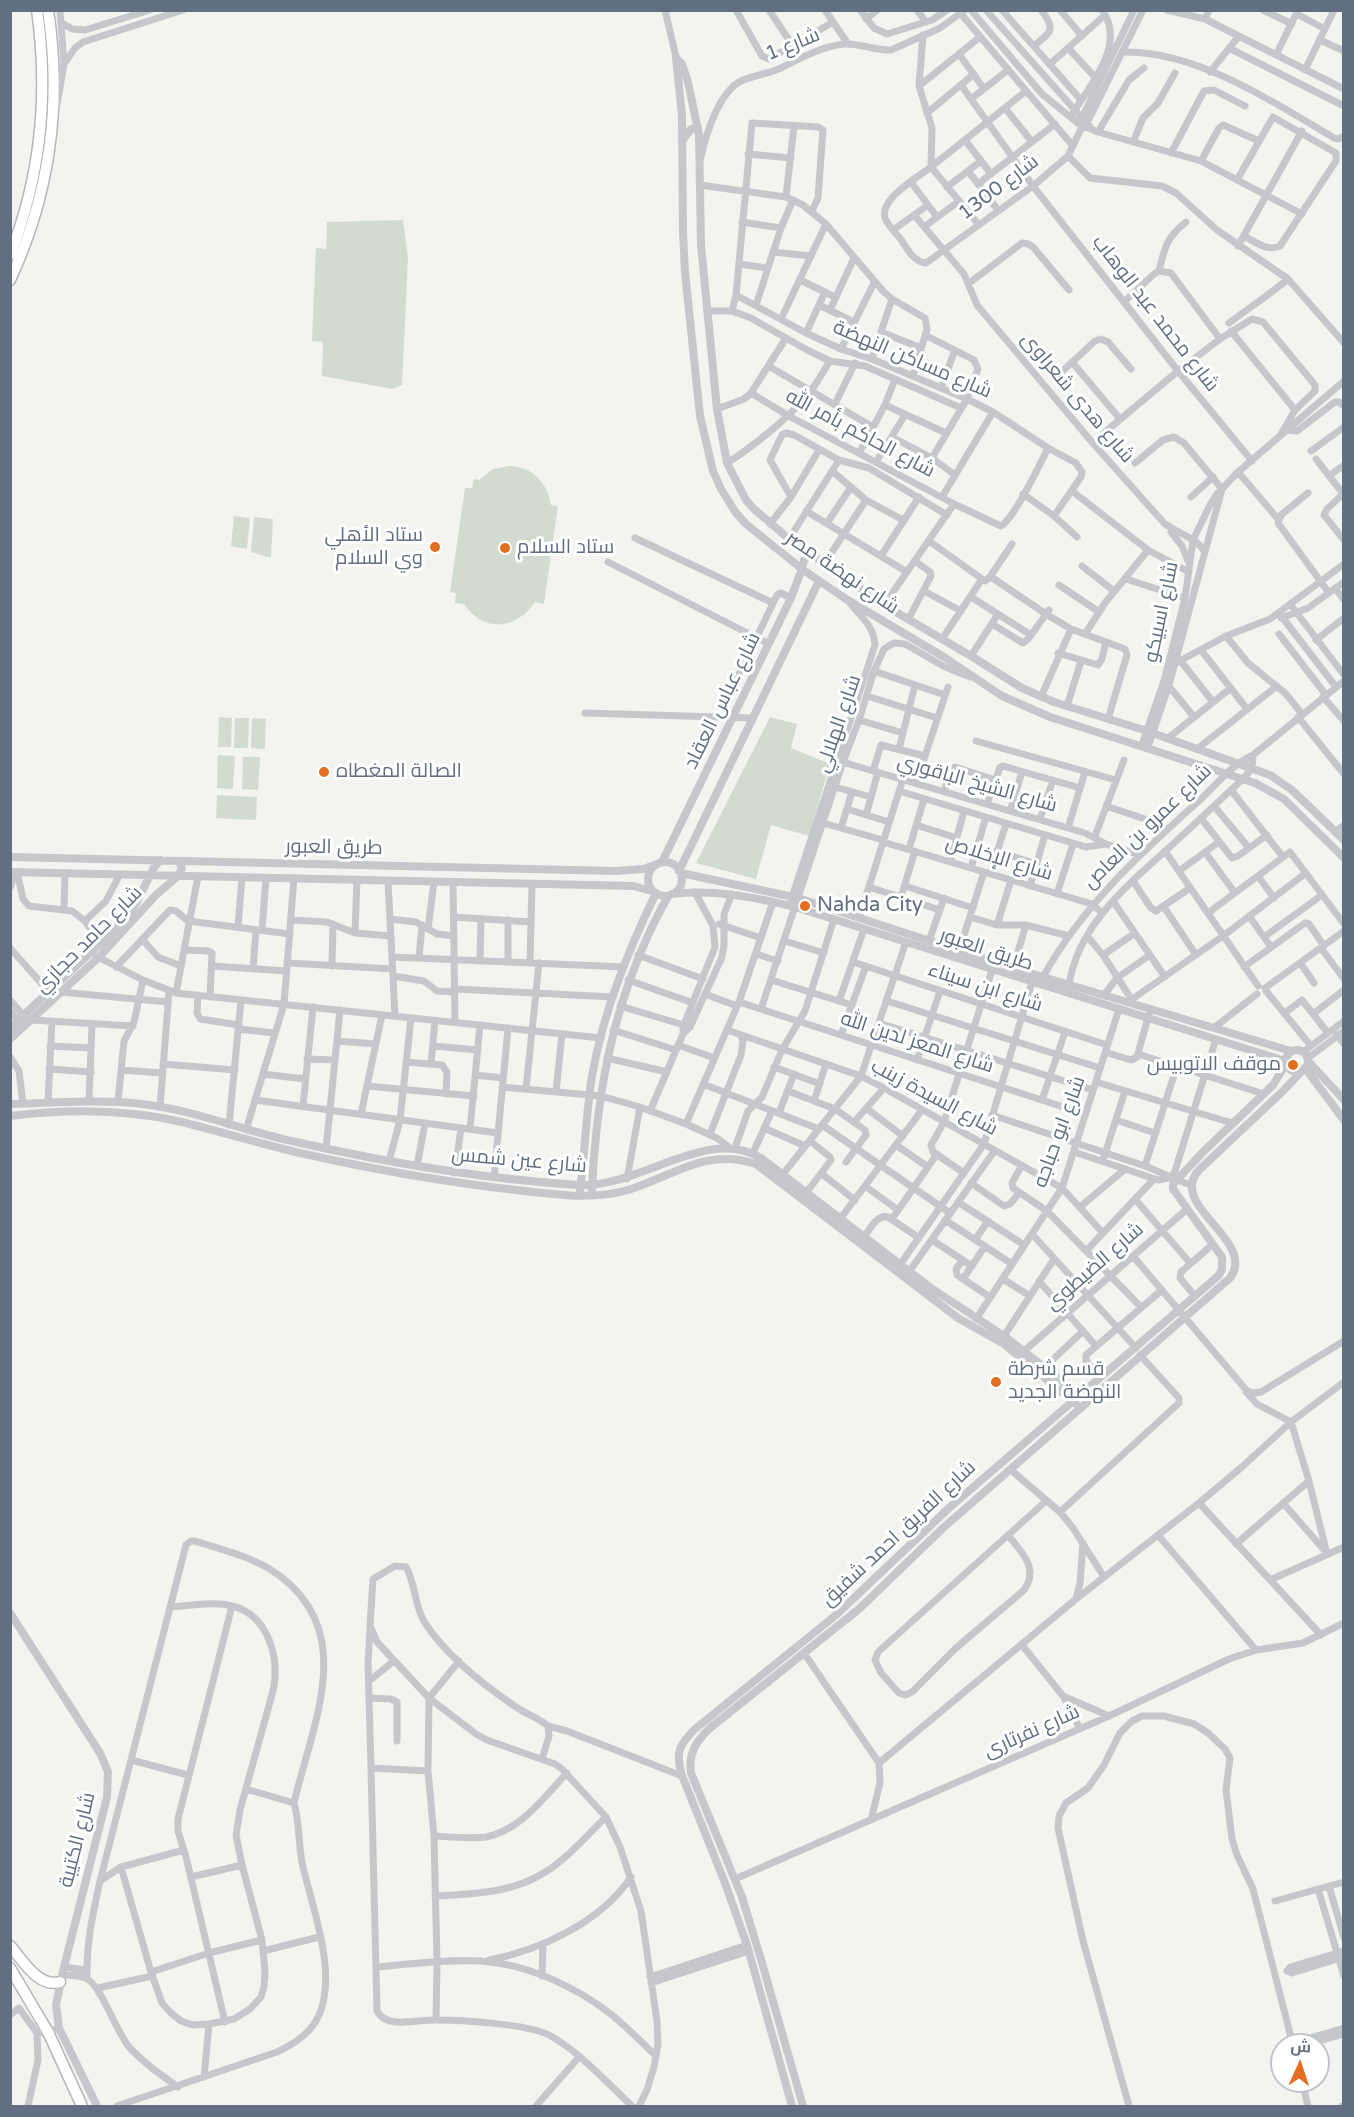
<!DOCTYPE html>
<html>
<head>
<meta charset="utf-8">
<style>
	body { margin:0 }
	#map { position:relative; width:1354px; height:2117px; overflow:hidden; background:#f3f4ef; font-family:"Varela Round",Cairo,sans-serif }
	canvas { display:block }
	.frame { position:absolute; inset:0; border:12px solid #626e81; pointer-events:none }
	.north { position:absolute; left:1270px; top:2033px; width:60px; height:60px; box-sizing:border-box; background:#fff; border:2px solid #c0c5cd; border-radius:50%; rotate:3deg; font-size:16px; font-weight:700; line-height:24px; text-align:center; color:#626e81 }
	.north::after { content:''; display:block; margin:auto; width:21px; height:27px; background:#e46e1f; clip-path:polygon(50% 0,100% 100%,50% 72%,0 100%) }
</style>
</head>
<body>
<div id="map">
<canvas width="1354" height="2117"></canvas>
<div class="frame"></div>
<div class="north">ش</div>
</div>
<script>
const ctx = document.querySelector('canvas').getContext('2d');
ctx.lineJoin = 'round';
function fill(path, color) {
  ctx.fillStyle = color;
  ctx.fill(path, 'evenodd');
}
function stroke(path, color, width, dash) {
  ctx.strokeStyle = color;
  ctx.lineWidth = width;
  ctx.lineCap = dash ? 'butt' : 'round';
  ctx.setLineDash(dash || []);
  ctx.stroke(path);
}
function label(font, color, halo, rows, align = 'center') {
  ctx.font = font + ' "Varela Round",Cairo,sans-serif';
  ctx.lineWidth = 6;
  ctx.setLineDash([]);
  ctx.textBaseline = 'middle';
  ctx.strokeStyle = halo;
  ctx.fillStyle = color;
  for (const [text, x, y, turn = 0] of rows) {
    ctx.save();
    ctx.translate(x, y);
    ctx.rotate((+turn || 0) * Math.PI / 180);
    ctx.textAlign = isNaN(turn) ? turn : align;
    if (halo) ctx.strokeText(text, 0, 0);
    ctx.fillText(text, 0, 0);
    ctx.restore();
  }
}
const green = new Path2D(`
	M403,220L408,258L402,385L392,389L322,376L323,342L312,341L316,248L326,249L327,222Z
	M509,466C533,467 547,482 551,505L558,506L544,604L535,602C516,630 483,633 464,604L455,603L456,593L450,592L465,488H472L474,479L479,480L493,469Z
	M234,516L250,518L247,549L231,546Z
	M254,517L273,519L271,558L251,552Z
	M219,717L232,718L231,747H218Z
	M770,717L797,724L791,748L830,764L809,836L771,825L756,879L696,863Z
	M235,718H249L248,748H234Z
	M252,718L266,719L265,749L251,748Z
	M218,755L235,756L233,789L217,788Z
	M243,757H260L258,790L242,789Z
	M217,795L257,797L256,820L216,818Z`);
const minor = new Path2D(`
	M665,10L676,57
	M736,10L762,56L769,59L833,22
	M769,10L793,46
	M825,10L848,44
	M860,10L874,28L887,34L932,20L947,10
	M917,10L926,22
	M971,10L1042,94L1079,124L1098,132L1201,161L1302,214
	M986,10L1090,127
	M1002,10L1081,100
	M1060,10L1082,36
	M1167,10L1205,19L1344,89
	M1263,10L1292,24
	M961,14L1073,146
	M1297,14L1325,29
	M866,19L877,10
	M1205,19L1209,10
	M62,23L72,29L85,30L150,10
	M923,35L919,86L932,128L931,167C918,177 879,199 885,218C888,226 897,234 902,241C908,250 914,262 926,263L1033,186L1068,156L1080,131L1087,123L1143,10
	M1320,40L1344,51
	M1034,46C1052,31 1056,30 1041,10
	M1068,48L1095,77
	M1229,48L1344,106
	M1123,52C1195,50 1274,102 1334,138L1338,139L1344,136
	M959,54L984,89
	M1276,55L1298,10
	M64,64L75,48L83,42L183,10
	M1050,64L1105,15
	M1305,70L1334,10
	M1210,72L1239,36
	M961,85L1033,186L1178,371L1252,461
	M919,86L980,37
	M971,99L1008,70
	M57,105L64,64L60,10
	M1005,108L1032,142
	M927,113L974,74
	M1073,113C1090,85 1127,44 1102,10
	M1080,122L1134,10
	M1098,132L1129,80L1144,68
	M965,140L991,174
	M1133,142L1143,118L1158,103L1175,73
	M1171,153L1204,91L1214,90L1245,106
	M748,154L791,158
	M1068,156L1090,178L1162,186L1176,193L1217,230L1288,279L1344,343
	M701,157C706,134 719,92 741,81C754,75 768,74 781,68C801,58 822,46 845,44C861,43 875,51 891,50L940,28L965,10
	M1201,161L1219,128L1223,125L1259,141
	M968,171L998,210
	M1237,180L1273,117L1336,153V161L1280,246C1267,252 1256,242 1244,236
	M911,182L937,217
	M978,184L1055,124
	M700,185L786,197L803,205L826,224L883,291L892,299L925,318L927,329L913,376
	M947,187L981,161
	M786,197L794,126
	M914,215L964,274L977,305L1091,441L1164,523C1176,533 1196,537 1204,551
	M742,222L781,228
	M979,225L931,167L1026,91
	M924,227L959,201
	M893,230L928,205
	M1238,246L1302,131
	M773,252L811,256
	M739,264L767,268
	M1159,271C1165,247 1166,238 1186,222
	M800,280L835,297
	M968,284L1022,243L1028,244L1033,247L1069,290
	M736,295L806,333L841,349L872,359L967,399L993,412L1048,448L1076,463L1082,472L1081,477L1054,516
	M1124,302L1154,274L1159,271L1171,273L1220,339
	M756,305L781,228L793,200
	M819,305L854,322
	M830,310L854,258
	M707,311H732L751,318L807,350L830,361L865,366L961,408
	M732,311L736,295L752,123L818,127L823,130L818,198L812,211
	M781,319L826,224
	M1229,323C1249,308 1269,295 1288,279
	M1231,331L1295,410
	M881,332L921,348
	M806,333L825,292
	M925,335L974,360L978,369L967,399L932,458
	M841,349L874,283
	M872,359L892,299
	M1072,362L1120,419
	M770,367L873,427
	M1055,378L1095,341L1101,339L1108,342L1131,369
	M941,388L955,350
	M751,393L787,415L954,504L1001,526C1015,517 1039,466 1048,448
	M835,404L855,363
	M885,405L895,379
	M717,409L744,399L751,393L786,338
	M1287,430L1297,431L1335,402H1339L1344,406
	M1105,432L1178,371L1220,339L1252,319L1263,322L1315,385V391L1295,410L1280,436
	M892,437L932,458L955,475
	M1311,451L1344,427
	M859,453L885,405L946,433
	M1316,459L1344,495
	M876,462L905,415
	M727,463C754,446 794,414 812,389C819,380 824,370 830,361
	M1135,463L1163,440L1174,437L1184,443L1222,489
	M832,471L866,500L903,520
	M1238,472L1278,519
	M1329,476L1344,465
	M1072,491L1148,550L1189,572
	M1308,493L1281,515L1278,523L1329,593
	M1023,494L1054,516L1077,537
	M1343,494L1327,509L1324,515L1344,540
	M791,497L770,460L782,435L786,433L794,435L839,460L869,468L947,515
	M942,497L993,412
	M1191,497L1213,477
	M806,511L907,572
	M827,523L851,487
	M770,524L791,497L819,450
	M1171,532L1182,546L1188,561
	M635,538L773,603
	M789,539L839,460
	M929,541L985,581L990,577L1012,544
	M881,556L919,497
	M608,562L769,644
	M824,564L866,500
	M1082,566L1114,591
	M991,577L1046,614L1071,629L1125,649L1127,655L1108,719
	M1126,579L1185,598
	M1059,585L1099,612
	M1335,588L1344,600
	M924,591L961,611
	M971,597L1031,635
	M1290,604L1344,675
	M884,605L954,504
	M1279,613L1336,687
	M1281,618L1308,608L1344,582
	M908,620L931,576L930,572L915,561
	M992,624L1023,643L1029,638L1049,610
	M1085,634L1105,603L1148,550
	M1279,634L1326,695
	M1226,636L1248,663L1286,694L1302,714
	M942,639L982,579
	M1316,640L1344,618
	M1201,650L1247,709
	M1058,653L1098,665L1102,659L1106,642
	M971,656L998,614
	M1180,660L1213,702
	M1176,663L1226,636L1270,619L1344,564
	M874,671L945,695
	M737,678L777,595L781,593L791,598
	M1168,685L1194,717
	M867,696L937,718
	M1041,697L1071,629
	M1323,697L1344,721
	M1067,706L1081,661
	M585,713L752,718
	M1298,717L1344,774
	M859,720L903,733
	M1168,738L1231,688
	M976,741L1116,780
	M1142,745L1164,681L1185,598L1193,540L1210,505L1217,494L1238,472L1344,381
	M1148,747L1169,685L1222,489
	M899,749L915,685
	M1197,749L1277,686
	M839,761L1085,833L1106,844L1140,855
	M873,771L881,745L925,756
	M916,783L948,687
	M835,787L871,797
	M1231,790L1283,857
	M899,791L1086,847L1106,844
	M944,791L952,769L955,767L995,780
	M987,804L1000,767L1003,766L1080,788
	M1106,806L1151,821L1164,833
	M1214,806L1249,848
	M847,809L889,822
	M1010,811L1022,772
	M866,815L878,772
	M1201,818L1232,858L1238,856L1267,835
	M1040,819L1053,780
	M823,823L883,840
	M916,825L957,838
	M841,828L852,792
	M1068,828L1085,772
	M1335,832L1344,825
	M1095,836L1124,760
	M883,842L1092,904L1102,913
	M909,849L924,799
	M997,851L1036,864
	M1165,851L1258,986
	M1205,852L1235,893
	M950,862L964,811
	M971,868L986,817
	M1179,871L1219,842
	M17,872L23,899L29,906L72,911L85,921L101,944
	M990,874L1006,824
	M1258,876L1274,898
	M388,881L395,1016
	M1133,881L1151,908L1156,911L1190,888
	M453,882L455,1022
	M905,886L973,908
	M1030,886L1045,835
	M869,887L940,910
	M10,888L15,873
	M1057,894L1073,844
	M901,897L915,851
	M791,900L875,645C874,626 861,617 850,603
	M1113,901L1165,977
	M1164,907L1196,955
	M64,909L65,873
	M1208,913L1290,852L1344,924
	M1249,916L1271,947
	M454,917L531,922
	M970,917L997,925H1026L1069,936
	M859,918L903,779
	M390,919L416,922L437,934L454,936
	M291,920L327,922L355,933L391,936
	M85,921L106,901L120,874
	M719,924L761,938
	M997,925L1011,880
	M238,927L242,877
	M428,929L434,882
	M262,930L266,878
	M355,933L357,880
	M1087,936L1103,955L1132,1000
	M1264,937L1322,895
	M142,939L158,957L181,966
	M785,941L824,953
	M929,941L944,898
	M10,948L49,992
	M1321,948L1344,979
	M185,950L208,951L212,953L210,997
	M959,951L984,872
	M756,954L778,961
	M638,955L703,979
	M1103,955L1135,933
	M96,956L143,980L176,993L601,1038
	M392,957L624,967
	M419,958L422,925
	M480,961L481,919
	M508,962V920
	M853,962L1107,1045
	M288,963L393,969
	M530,963L532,884
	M1301,964L1314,983
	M212,966L287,971
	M332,966L333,924
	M116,967L170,910L176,911L188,921L290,934
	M1244,967L1305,923L1309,924L1324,946
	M1013,968L1026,925
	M253,969L256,930
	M393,976L424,981L437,991L455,992
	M1043,977C1082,906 1141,853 1201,799C1219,782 1230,766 1253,755L1344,681
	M628,980L693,1003
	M771,980L852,1005
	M1069,985C1078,924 1130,883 1173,844C1197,822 1220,800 1244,778L1252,768L1253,755
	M1265,988L1344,931
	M455,989L613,997
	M1266,991L1311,1046
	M61,992L168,1002
	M176,993L198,876
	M705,994L737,1006
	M198,995L197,1013L200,1019L239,1025
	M1104,995L1117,978L1150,955
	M10,1000L24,1016
	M839,1001L864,929
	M887,1001L1100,1068
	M739,1002L1085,1114
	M1128,1002L1223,936L1306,873
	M620,1006L687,1026
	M761,1009L843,762L859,720L874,671L884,649L894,643L905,644L945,667L970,677
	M10,1011L19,1021
	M1285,1013L1302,1000L1328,1033
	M1313,1014L1344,990
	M31,1020L133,1026
	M879,1023L1093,1090
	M1215,1027L1257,994
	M238,1029L275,1033
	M613,1030L676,1050
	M727,1030L861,1076L884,1088L1062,1188L1103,1233
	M683,1034V1027L715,947L713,926L695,892
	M841,1035L866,966
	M1337,1035L1344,1044
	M337,1041L376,1044
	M678,1045L714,1058
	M50,1046L91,1048
	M433,1046L478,1050
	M1105,1052L1131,1060L1137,1057L1149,1014
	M1303,1052L1344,1021
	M1138,1054L1264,1094
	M10,1057L19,1071L23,1104
	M607,1058L667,1072
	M1308,1058L1344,1031
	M307,1059L335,1060
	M917,1060L940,991
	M406,1062L442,1065L447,1072L446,1094
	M163,1064L235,1070
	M431,1064L435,1020
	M774,1067L820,1084
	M49,1069L91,1072
	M121,1070L162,1073
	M263,1074L305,1079
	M475,1075L503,1078
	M1096,1082L1232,1123
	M703,1084L819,1129
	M367,1086L474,1096
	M502,1087L601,1096L640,1107L686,1124L717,1138L730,1148
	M526,1089L539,963
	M788,1091L835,1109L865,1130L866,1135L846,1162
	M556,1092L562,1034
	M255,1100L498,1133
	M1042,1100L1065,1032
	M89,1101L92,1024
	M814,1101L826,1064
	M118,1102L124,1041L134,1022L143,980
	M48,1103L52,1021
	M303,1106L313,1007
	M160,1107L169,992
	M866,1108L903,1136
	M650,1111L683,1034L690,1027L722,957L724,945V914L732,894
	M779,1113L794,1074
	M361,1114L382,1015
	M992,1115L1145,1166C1161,1172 1175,1180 1191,1185
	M1116,1120L1155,1133
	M854,1122L884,1088
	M686,1124L739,1002L773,902
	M229,1125L241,1000
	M822,1125L950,1213
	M764,1128L805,1146
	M470,1129L480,1025
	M246,1130L284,1004L294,878
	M710,1134L741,1055L743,1042L741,1035
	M896,1145L928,1167
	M735,1148L748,1111L762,1097L782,1050L805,1011L834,919
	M326,1149L340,1010
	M1074,1152L1158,1180L1168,1178
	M753,1153L772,1111
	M1104,1157L1125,1091
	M389,1161L400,1120L411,1018
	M1022,1165L1012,1183L1013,1188L1047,1211L1141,1307
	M417,1166L425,1123
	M1145,1166L1177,1066
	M455,1173L461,1128
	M964,1173L933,1152L931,1145L944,1122L992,970
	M783,1174L861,1076L906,942
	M822,1174L855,1200
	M494,1177L508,1028
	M1171,1178L1175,1171L1216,1039
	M627,1179L640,1107
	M971,1183L1004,1206L1010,1204L1019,1193
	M865,1186L898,1210
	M806,1193L831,1160L830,1157L810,1141
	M1135,1199L1190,1263
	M958,1202L1024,1245
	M1080,1207L1125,1169
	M840,1219L922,1110
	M892,1219L937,1154
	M945,1220L1012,1264
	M1032,1234L1136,1348
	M864,1237C870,1229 877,1214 888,1217L919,1238
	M932,1240L972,1266
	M975,1240L988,1221
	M1086,1251L1154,1179
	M1133,1256L1247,1391L1254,1393L1261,1392L1344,1341
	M963,1260L956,1269L957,1275L990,1297
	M897,1269L984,1144L1032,982
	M906,1276L995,1150
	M963,1279L985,1246
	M1003,1279L1030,1296
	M1039,1281L1096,1346
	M1195,1296L1180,1278L1181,1272L1213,1244
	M976,1319L1062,1188L1119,1009
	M1004,1336L1054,1259
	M1024,1351L1187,1209
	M1045,1367L1083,1331
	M1100,1377L1086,1361V1355L1162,1290
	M1246,1392L1257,1404L1291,1422L1309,1481L1327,1554
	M1011,1470L1060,1512L1073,1528L1104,1577
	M1199,1503L1321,1635
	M1283,1503L1326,1552
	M1060,1512L1179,1403V1398L1140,1355
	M1008,1535C1021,1552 1040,1568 1024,1590L956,1648L912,1692L905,1695L899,1693L881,1673L875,1660L878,1652L1046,1501
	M1158,1535L1256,1650
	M1236,1544L1309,1481
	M1270,1580L1344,1547
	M1076,1599L1080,1583L1083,1543
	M370,1630L368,1663L371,1768
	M1022,1645L1063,1696L1080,1729
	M804,1653L879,1763L880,1783L871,1820
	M459,1661L429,1698L377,1642L370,1626L373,1579L395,1566L406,1567C416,1584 414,1606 425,1623C446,1655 485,1686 516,1707C526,1714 539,1718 548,1726L549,1736L542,1759
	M369,1681L394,1661
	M1063,1696L1109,1716
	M369,1698L391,1699L397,1702V1741
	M548,1726L567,1731L682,1776
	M131,1760L188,1775
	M879,1763L1076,1599L1199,1503L1243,1466L1291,1422L1344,1382
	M428,1771L371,1768L377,2011C387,2030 417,2019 436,2020C461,2020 528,2024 549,2035C580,2052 606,2082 632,2106
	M246,1789L294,1803
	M434,1836C451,1837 470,1839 486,1837C520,1831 544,1797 567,1773
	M121,1867L151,1972L162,2003L171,2013L181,2021L193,2025L209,2024L234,2019L250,2009L261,1997L264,1987L265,1972L262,1940L242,1865L236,1835L240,1810L273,1691C280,1659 269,1615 232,1606C213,1601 190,1606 170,1607
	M191,1877L242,1865
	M735,1879L1109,1716L1229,1659L1256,1650L1303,1643L1344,1623
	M100,1881L121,1867L184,1850
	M1329,1886L1344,1938
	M1318,1889L1344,1976
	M435,1896C474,1894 514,1893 547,1871C569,1857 587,1835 606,1817
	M1275,1901L1344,1882
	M263,1951L319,1937
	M1344,1951L1290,1967L1287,1971L1292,1973L1344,1957
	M489,1960C541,1950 601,1922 631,1877
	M64,1967L86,1970
	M376,1967C410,1964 447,1959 481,1961C528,1964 576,1987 612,2015C628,2028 641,2042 656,2056
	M151,1972L209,1953L262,1940
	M62,1975C69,1975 78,1975 85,1978C101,1983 116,2033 130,2048C144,2063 161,2075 178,2087
	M542,1976L543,1944
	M650,1977L747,1945
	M87,1978C86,1944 93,1913 100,1881L186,1545L191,1541H195C219,1549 246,1555 268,1568C362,1625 313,1721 294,1803C300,1823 298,1846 303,1867C313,1910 340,1979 316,2021C307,2036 292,2045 277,2052L117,2106
	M651,1983L749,1951
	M98,1988L152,1976
	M10,2015L19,2008L37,2033
	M436,2020L437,1962L434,1836L428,1771L429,1698L476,1734L487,1740L555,1764L562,1769L606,1817L620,1847L641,1911L657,2021L658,2044L654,2067L647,2090L639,2106
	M225,2022L186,1857L178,1831V1819L232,1606
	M1344,2028L1310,2038L1308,2042L1312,2043L1344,2034
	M204,2077L209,2024
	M1302,2081L1308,2106
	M28,2106L38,2060L37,2033L48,2032L59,2028
	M536,2106L579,2057
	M1129,2106L1083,1941L1058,1828L1059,1816L1066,1803L1088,1788L1104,1765L1120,1733L1132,1721L1142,1716H1164L1194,1724L1208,1733L1225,1749L1230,1758L1226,1790L1232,1839L1237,1855L1253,1889L1293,2045
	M1342,2106H1344`);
const tertiary = new Path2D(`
	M676,57L682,116L683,233L685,272L700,416L713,471L721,489L736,513L746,524L802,569L846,599L944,657L1002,696L1050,717L1255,783L1284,799L1344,858
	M676,58L682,64L688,82L699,135L701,245L717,409L727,463L746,500L753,508L789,539L884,605L971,656L1022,688L1054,702L1147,731L1270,775L1292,790L1344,840
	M682,141L691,129L698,127
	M10,857L616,871L643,869L655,865
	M662,862L791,598L802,569L804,560L810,554
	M648 879a17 17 0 1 1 34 0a17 17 0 1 1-34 0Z
	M679,871L819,581
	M10,872L633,886L652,891
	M681,873L798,898L1013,968L1291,1051
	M672,894C714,889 754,897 795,907L1285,1061
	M10,1028L123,922L136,904L153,869L160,860
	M10,1039L98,958L156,895L178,876L182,868L178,861
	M1286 1061a11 11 0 1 1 22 0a11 11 0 1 1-22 0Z
	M1308,1061L1344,1100
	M1305,1068L1344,1120
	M10,1104C54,1103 98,1099 142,1104C194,1110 245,1131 296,1142C389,1163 483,1179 578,1185C638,1189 707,1125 761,1158L931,1288L1004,1336L1084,1398
	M10,1116C67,1109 126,1109 182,1122C222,1132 260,1144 300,1153C388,1173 475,1187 564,1195C587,1197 609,1196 631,1189C677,1174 706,1148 756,1164L958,1318L1004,1344L1077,1405
	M580,1190C585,1152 586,1113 592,1076C603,1012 628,951 656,893
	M592,1190C597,1083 616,990 668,896
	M10,1613L100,1753L108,1772L107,1797L64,1967L56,2005L59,2028L97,2106
	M792,2106L747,1945L725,1883L681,1773C676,1751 679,1745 695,1729L836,1615L949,1508L1218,1276L1222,1270V1257L1173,1189V1184L1203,1152L1273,1085L1286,1064
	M803,2106L760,1956L742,1897L691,1773C688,1754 696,1741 710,1728L859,1609L943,1528L1230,1278C1258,1240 1166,1206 1199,1170L1283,1091L1302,1071`);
const trunk = new Path2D(`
	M10,255C41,176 49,95 37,10
	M10,280C50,194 62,103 48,10
	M10,1946C23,1960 38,1988 60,1982
	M10,1968L48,2032L82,2106`);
const markers = [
	[435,547,6,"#e46e1f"],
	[505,548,6,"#e46e1f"],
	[324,772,6,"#e46e1f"],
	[805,906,6,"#e46e1f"],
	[1293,1065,6,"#e46e1f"],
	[996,1382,6,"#e46e1f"]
];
const streetNames = [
	["شارع 1",793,45,-22],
	["شارع 1300",999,188,-37],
	["شارع محمد عبد الوهاب",1155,314,52],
	["شارع مساكن النهضة",912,360,23],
	["شارع هدى شعراوى",1077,398,50],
	["شارع الحاكم بأمر الله",860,434,28],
	["شارع نهضة مصر",842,573,34],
	["شارع اسبيكو",1162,612,-78],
	["شارع عباس العقاد",723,701,-64],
	["شارع الهلالي",839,724,-71],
	["شارع الشيخ الباقوري",977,784,16],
	["شارع عمرو بن العاص",1148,827,-44],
	["طريق العبور",334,848,1],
	["شارع الإخلاص",999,859,17],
	["شارع حامد حجازي",89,940,-45],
	["طريق العبور",986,950,18],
	["شارع ابن سيناء",985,988,18],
	["شارع المعز لدين الله",917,1043,18],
	["شارع السيدة زينب",934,1098,28],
	["شارع ابو حباجه",1060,1132,-70],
	["شارع عين شمس",519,1161,5],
	["شارع الضيطوي",1095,1267,-41],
	["شارع الفريق احمد شفيق",899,1534,-43],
	["شارع نفرتارى",1032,1732,-24],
	["شارع الكتيبة",78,1840,-76]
];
const poiNames = [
	["ستاد الأهلي",423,536,"right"],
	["وي السلام",423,559,"right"],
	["ستاد السلام",517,548],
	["الصالة المغطاه",336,772],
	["Nahda City",817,906],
	["موقف الاتوبيس",1281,1065,"right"],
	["قسم شرطة",1008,1370],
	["النهضة الجديد",1008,1393]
];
fill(green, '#d3dbd0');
stroke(trunk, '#b5b7ba', 13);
stroke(minor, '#c5c7cb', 7);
stroke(tertiary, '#c5c7cb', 8);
stroke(trunk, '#fff', 10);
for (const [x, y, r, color] of markers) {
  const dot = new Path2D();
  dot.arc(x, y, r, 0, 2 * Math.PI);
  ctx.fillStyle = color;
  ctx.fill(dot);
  stroke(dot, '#fff', 2);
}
label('20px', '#626e81', '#fff', streetNames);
label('20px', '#626e81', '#fff', poiNames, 'left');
</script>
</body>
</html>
